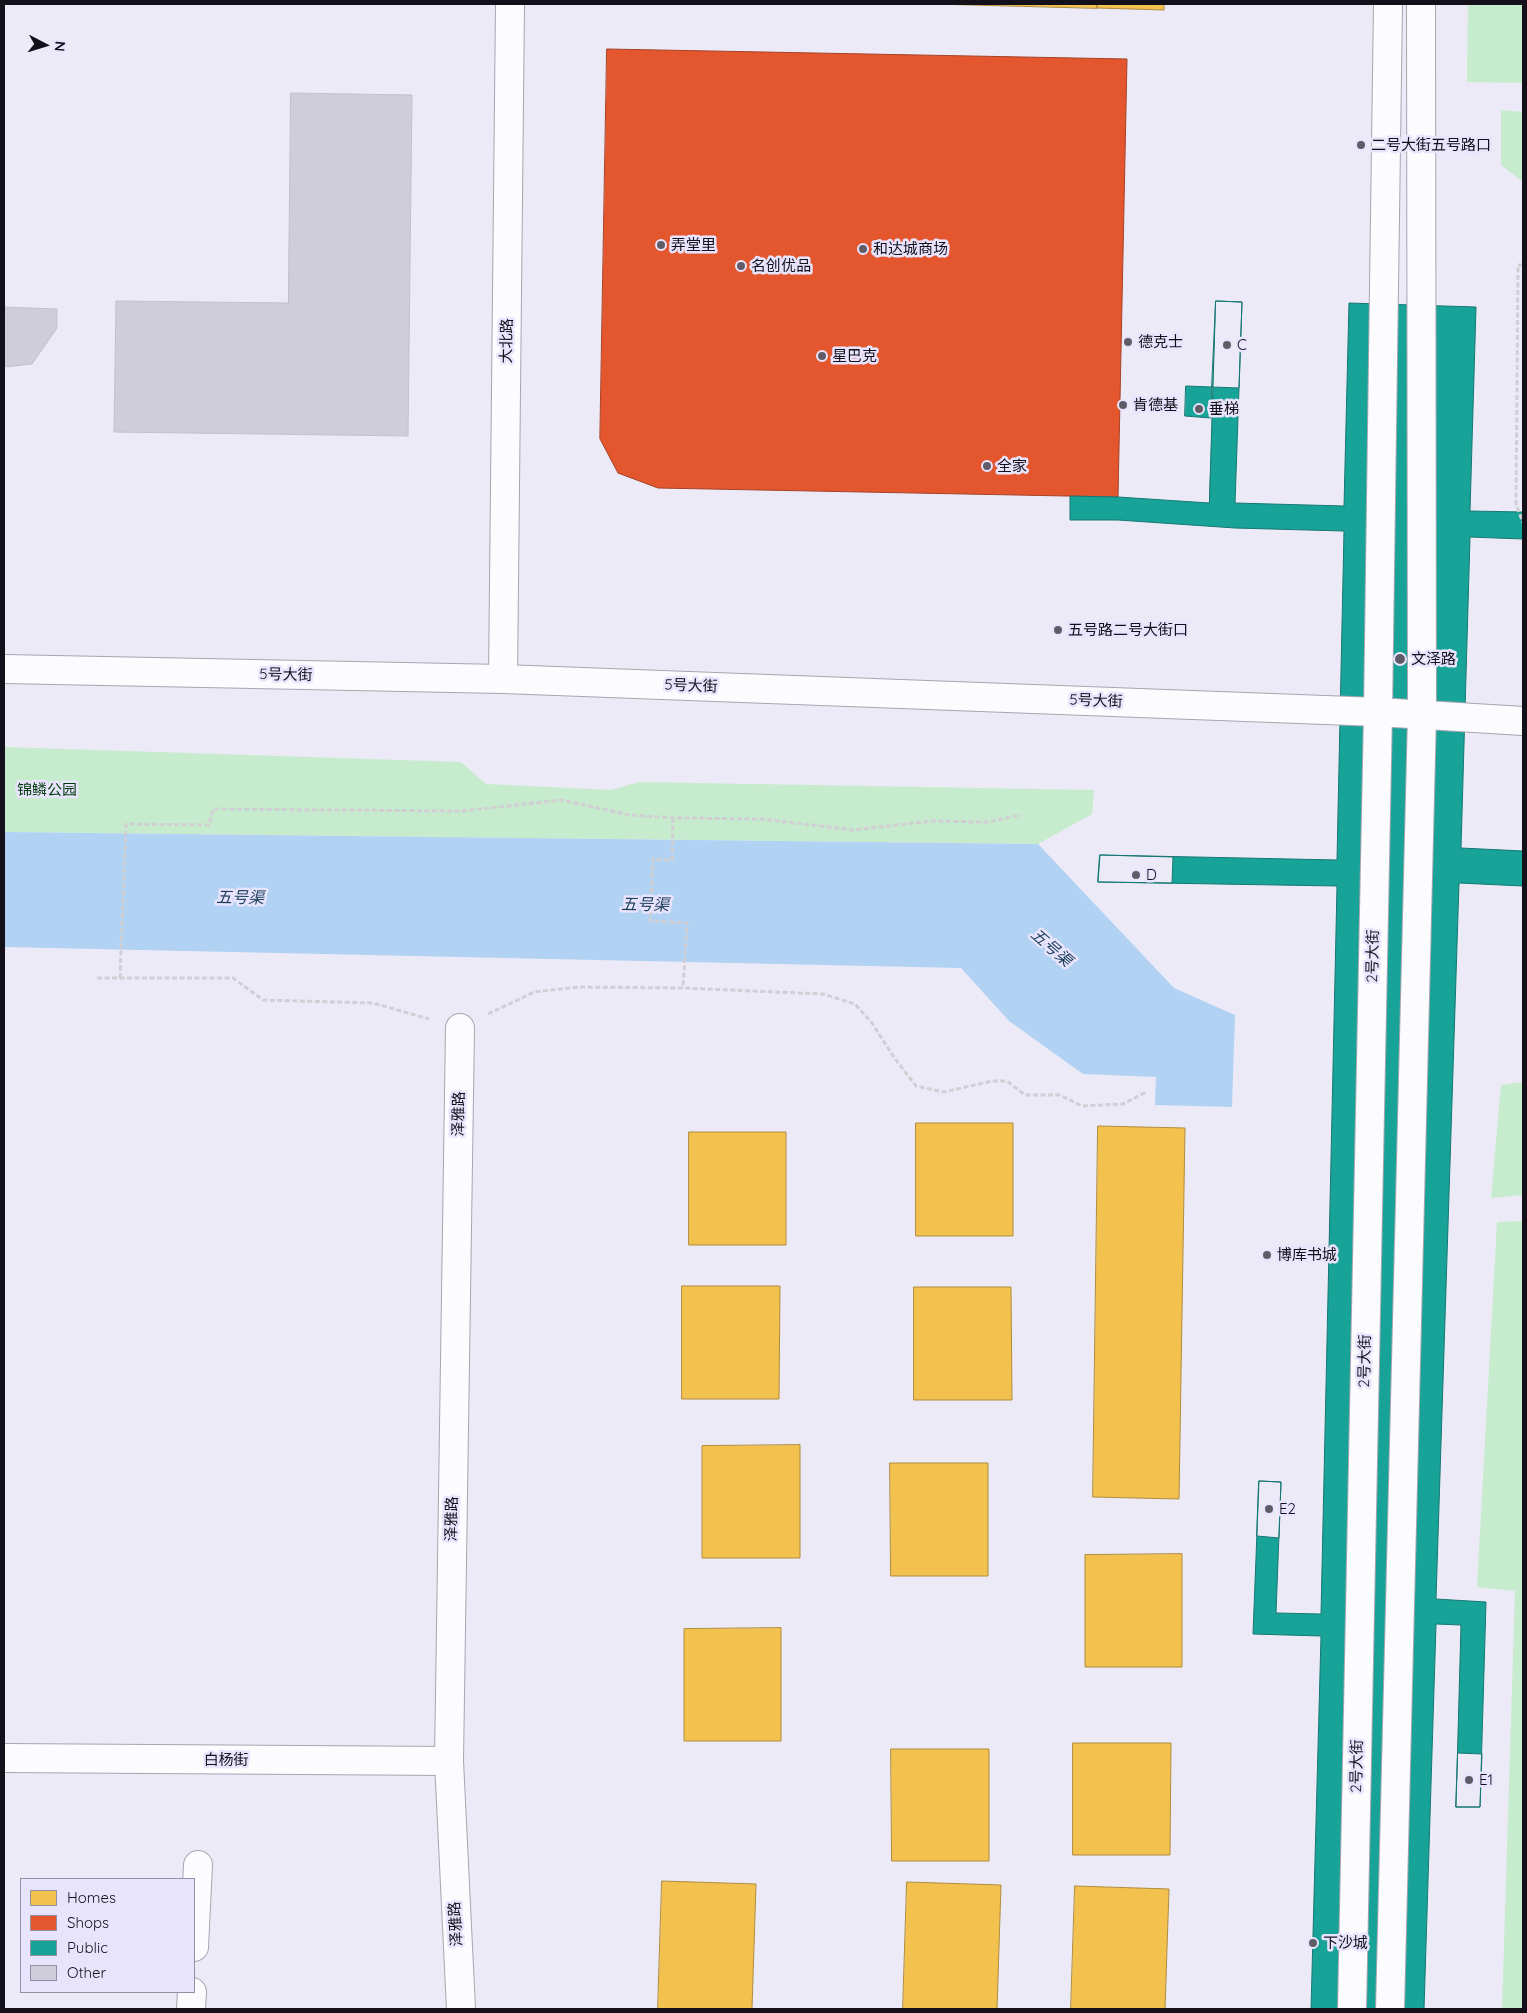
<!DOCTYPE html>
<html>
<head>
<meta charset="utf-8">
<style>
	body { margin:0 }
	#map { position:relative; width:1527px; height:2013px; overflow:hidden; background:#eceaf7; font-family:Quicksand,sans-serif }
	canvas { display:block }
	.frame { position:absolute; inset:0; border:5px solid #13101a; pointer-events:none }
	.legend { position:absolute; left:20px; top:1878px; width:175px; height:115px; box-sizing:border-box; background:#e9e4fd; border:1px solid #938fa2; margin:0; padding:6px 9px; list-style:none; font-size:15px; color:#13101a }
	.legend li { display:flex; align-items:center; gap:10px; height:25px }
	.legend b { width:25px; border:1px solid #938fa2 }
	.north { position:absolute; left:20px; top:20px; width:50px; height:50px; -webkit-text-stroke:4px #e9e4fd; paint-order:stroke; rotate:95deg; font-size:14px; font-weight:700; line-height:20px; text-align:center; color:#13101a }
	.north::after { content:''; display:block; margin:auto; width:18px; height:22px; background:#13101a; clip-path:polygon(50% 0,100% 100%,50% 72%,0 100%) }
</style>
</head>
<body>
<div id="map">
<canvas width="1527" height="2013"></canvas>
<div class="frame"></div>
<ul class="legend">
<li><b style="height:14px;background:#f2c14e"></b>Homes</li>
<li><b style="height:14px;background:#e4572e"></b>Shops</li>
<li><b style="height:14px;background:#17a398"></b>Public</li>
<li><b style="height:14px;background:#cfcdd9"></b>Other</li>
</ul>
<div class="north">N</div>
</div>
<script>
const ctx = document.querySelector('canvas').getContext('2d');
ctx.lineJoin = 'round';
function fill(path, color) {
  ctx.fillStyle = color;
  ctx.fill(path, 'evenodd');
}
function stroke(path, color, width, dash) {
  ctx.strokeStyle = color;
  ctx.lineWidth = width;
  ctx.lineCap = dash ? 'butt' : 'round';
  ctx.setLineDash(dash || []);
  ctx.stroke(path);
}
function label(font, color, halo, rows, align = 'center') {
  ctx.font = font + ' Quicksand,"Noto Sans SC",sans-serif';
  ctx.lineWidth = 5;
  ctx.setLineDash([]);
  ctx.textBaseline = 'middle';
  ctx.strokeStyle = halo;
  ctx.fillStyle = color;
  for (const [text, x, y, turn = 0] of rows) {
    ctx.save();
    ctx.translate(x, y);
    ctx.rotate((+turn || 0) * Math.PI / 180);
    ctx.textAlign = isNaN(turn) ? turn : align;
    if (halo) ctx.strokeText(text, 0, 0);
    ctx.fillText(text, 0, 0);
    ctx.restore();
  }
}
const green = new Path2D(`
	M1468,4H1523V83L1467,82Z
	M1501,110L1523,112V182L1501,165Z
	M4,747L461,762L486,784L611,790L639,782L1094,790L1092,814L1038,844L4,832Z
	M1523,1082V1195L1491,1198L1501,1085Z
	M1523,1221V2009H1502L1515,1591L1477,1587L1497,1222Z`);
const water = new Path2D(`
	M4,832L1038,844L1174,988L1235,1015L1232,1107L1155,1105L1156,1077L1083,1074L1009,1021L961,968L4,947Z`);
const homes = new Path2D(`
	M934,4H1097V8Z
	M1097,4H1164V10L1097,8Z
	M916,1123H1013V1236H916Z
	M1098,1126L1185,1128L1179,1499L1093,1497Z
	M689,1132H786V1245H689Z
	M682,1286H780L779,1399H682Z
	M914,1287H1011L1012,1400H914Z
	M800,1445V1558H702V1446Z
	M890,1463H988V1576H891Z
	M1182,1554V1667H1085V1555Z
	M781,1628V1741H684V1629Z
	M1073,1743H1171L1170,1855H1073Z
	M891,1749H989V1861H892Z
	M662,1881L756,1884L752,2009H658Z
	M907,1882L1001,1885L997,2009H903Z
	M1075,1886L1169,1889L1165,2009H1071Z`);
const shops = new Path2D(`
	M607,49L1127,59L1118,497L658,488L618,473L600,439Z`);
const public = new Path2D(`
	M1216,301L1242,302L1235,503L1344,506L1349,303L1476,307L1470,511L1523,512V539L1470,537L1461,848L1523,851V886L1459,883L1436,1599L1486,1602L1480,1807H1456L1461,1625L1436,1624L1424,2009H1311L1321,1636L1253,1634L1259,1481L1281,1482L1276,1613L1321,1614L1337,886L1098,882L1100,855L1337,860L1344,531L1235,528L1118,520H1070V496L1118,497L1209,503Z
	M1216,301L1242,302L1239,388L1212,387Z
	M1186,386L1212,387L1211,418L1185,416Z
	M1100,855L1173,857L1172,883L1098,882Z
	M1259,1481L1281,1482L1279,1538L1257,1536Z
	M1458,1753L1482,1754L1480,1807H1456Z`);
const building = new Path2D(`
	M291,93L412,95L408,436L114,432L116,301L288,303Z
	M4,307L57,309V328L32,364L4,367Z`);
const path = new Path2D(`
	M1523,265H1518L1516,504L1523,523
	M673,818L672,860L653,859L650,921L687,923L683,988
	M97,978H233L263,1000L373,1003L429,1019
	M120,978L126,824L209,825L213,809L462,811L561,800L630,815L673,818L761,819L854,830L931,821L988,822L1021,815
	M488,1014L534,992L579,987L683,988L823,994L855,1004L872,1023L893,1056L916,1086L944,1092L992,1081H1007L1025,1095H1060L1082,1106L1123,1104L1146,1092`);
const street = new Path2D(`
	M503,679L510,4
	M460,1028L449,1761L461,2009
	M4,1758L449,1761
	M194,1947L198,1865
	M191,2009L192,1992`);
const secondary = new Path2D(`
	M4,669L503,679L1378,712`);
const primary = new Path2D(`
	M1378,712L1523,721
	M1352,2009L1378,712L1388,4
	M1390,2009L1422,715L1421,4`);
const markers = [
	[1361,145,5,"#5f5c67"],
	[661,245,5,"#5f5c67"],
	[863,249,5,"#5f5c67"],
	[741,266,5,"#5f5c67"],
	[1128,342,5,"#5f5c67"],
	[1227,345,5,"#5f5c67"],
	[822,356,5,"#5f5c67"],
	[1123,405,5,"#5f5c67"],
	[1199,409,5,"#5f5c67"],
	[987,466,5,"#5f5c67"],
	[1058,630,5,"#5f5c67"],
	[1400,659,6,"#5f5c67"],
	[1136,875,5,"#5f5c67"],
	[1267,1255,5,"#5f5c67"],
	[1269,1509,5,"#5f5c67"],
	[1469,1780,5,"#5f5c67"],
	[1313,1943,5,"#5f5c67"]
];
const poiNames = [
	["二号大街五号路口",1371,145],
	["弄堂里",671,245],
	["和达城商场",873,249],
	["名创优品",751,266],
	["德克士",1138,342],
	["C",1237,345],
	["星巴克",832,356],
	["肯德基",1133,405],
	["垂梯",1209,409],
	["全家",997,466],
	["五号路二号大街口",1068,630],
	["文泽路",1411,659],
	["D",1146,875],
	["博库书城",1277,1255],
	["E2",1279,1509],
	["E1",1479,1780],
	["下沙城",1323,1943]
];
const streetNames = [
	["大北路",507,341,-89],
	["5号大街",286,675,1],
	["5号大街",691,686,2],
	["5号大街",1096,701,2],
	["2号大街",1373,956,-89],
	["泽雅路",459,1114,-89],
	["2号大街",1365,1361,-89],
	["泽雅路",452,1519,-89],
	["白杨街",226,1760],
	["2号大街",1357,1766,-89],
	["泽雅路",456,1924,-93]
];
const parkNames = [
	["锦鳞公园",47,790]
];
const waterNames = [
	["五号渠",240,898,1],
	["五号渠",645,905,1],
	["五号渠",1051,948,41]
];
fill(green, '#c7ebcd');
fill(water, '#b1d2f2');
fill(homes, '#f2c14e');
stroke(homes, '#af8c3e', 1);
fill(shops, '#e4572e');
stroke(shops, '#a54228', 1);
fill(public, '#17a398');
stroke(public, '#167772', 1);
fill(building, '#cfcdd9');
stroke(building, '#c2c0cc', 1);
stroke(street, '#a7a5b0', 30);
stroke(secondary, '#a7a5b0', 30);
stroke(primary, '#a7a5b0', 30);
stroke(path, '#d0cfd3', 3, [5, 2.5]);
stroke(street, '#fcfcfe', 28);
stroke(secondary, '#fcfcfe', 28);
stroke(primary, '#fcfcfe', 28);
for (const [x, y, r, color] of markers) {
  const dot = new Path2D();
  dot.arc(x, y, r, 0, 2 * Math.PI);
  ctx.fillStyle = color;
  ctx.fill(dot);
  stroke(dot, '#e9e4fd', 2);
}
label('15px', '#13101a', '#e9e4fd', poiNames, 'left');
label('15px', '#13101a', '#e9e4fd', streetNames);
label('15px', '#003a09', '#e9e4fd', parkNames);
label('italic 16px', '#1e405c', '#e9e4fd', waterNames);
</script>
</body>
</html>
